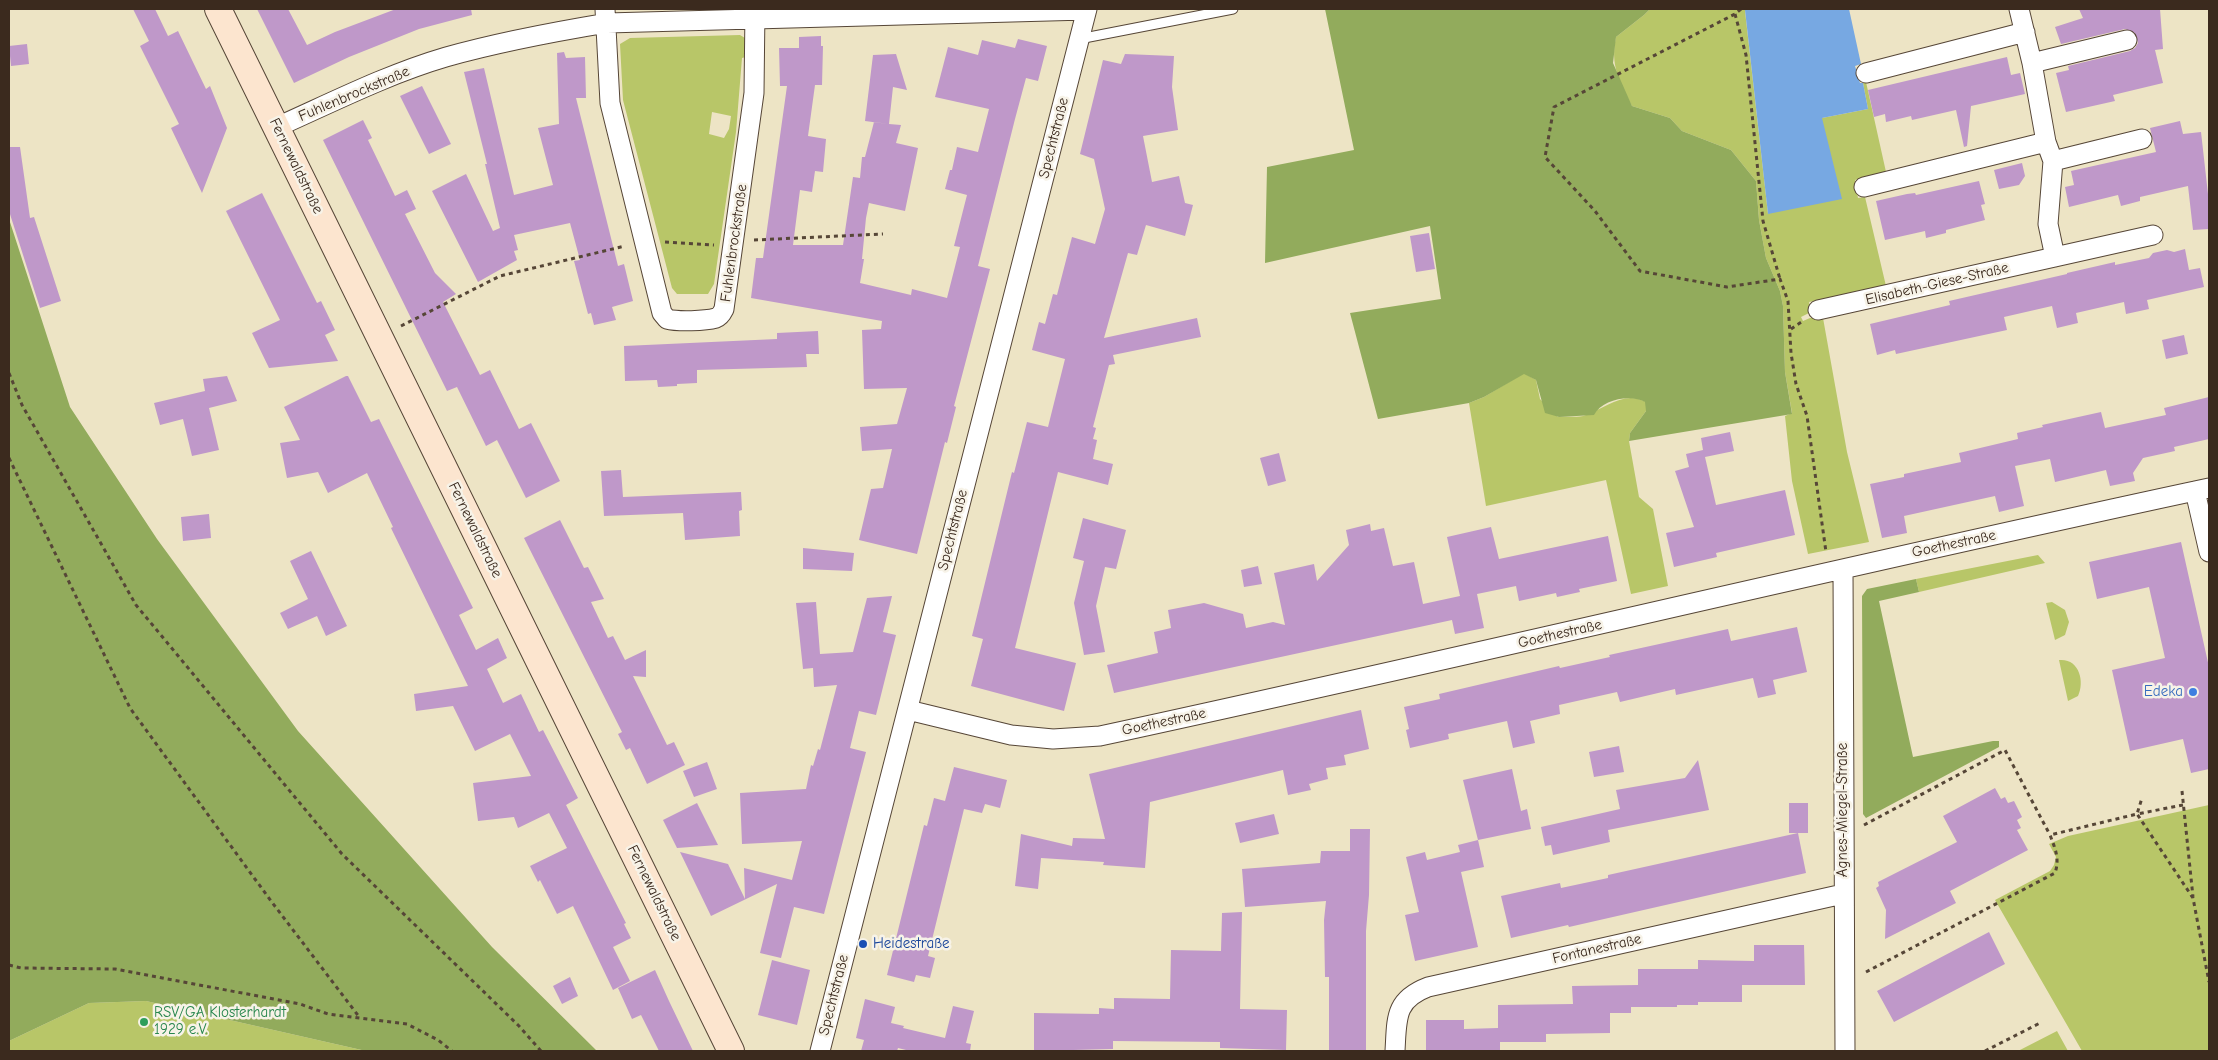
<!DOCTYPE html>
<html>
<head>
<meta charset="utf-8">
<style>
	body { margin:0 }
	#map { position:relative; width:2218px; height:1060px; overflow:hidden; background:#ede4c5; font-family:"Comic Neue",sans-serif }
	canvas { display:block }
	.frame { position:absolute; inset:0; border:10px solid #3b2a1e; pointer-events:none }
</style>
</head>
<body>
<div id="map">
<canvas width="2218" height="1060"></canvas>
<div class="frame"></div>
</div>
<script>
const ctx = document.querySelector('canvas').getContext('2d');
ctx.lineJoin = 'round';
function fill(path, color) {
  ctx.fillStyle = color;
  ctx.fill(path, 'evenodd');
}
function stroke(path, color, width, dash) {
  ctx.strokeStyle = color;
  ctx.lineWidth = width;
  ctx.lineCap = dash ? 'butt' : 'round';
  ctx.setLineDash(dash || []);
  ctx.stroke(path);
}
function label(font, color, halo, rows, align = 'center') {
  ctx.font = font + ' "Comic Neue",sans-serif';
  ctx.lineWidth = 5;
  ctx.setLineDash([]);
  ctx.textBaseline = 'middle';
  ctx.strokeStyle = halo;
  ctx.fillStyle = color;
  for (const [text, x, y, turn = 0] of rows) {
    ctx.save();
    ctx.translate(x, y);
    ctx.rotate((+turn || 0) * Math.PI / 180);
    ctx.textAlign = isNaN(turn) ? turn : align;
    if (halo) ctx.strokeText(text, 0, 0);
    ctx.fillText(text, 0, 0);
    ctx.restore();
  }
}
const green = new Path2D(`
	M1650,9H1751L1745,11L1768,214L1822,118L1868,109L1863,83L1866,82L1886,172L1855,180L1858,198L1865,197L1886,286L1809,302L1811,312L1801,317L1803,321L1810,318H1823L1847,452L1869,542L1808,554L1792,481L1785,416L1792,413L1785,372L1783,306L1780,291L1766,258L1759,220L1756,181L1731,150L1682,131L1670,118L1632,106C1619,81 1610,65 1616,37L1644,15Z
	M740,35L745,38L746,57L742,58L736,132L714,284L708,294H677L672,288L623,100L620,44L630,38ZM712,112L731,116L729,129L724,138L709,134Z
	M1524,373L1536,380L1540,399L1558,417C1567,416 1579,418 1586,415C1606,408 1624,390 1646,402V411L1630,433L1629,441L1639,497L1653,509L1668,586L1631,594L1606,480L1486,506L1469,403L1484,397Z
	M2038,555L2045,563L1919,592L1916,579Z
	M2052,602L2065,610L2069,622L2065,635L2055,640L2046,603Z
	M2059,660C2079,658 2085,681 2078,696L2068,701Z
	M2209,805V1051H2082L1995,900L2050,871L2054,865L2056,857L2049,844L2068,836Z
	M146,1001L366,1051H9V1041L89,1003Z
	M2057,1031L2068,1051H2018Z`);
const forest = new Path2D(`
	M1325,9H1650L1644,15L1616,37L1613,63L1632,106L1670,118L1682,131L1731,150L1756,181L1759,220L1766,258L1780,291L1783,306L1785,372L1792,414L1629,441L1630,433L1646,411L1645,402C1631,394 1602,399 1594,415L1559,417L1545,413L1536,380L1524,374L1484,397L1469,403L1378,419L1350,313L1441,299L1430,226L1265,263L1267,167L1354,150Z
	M9,219L70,407L157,539L298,731L492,947L597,1051H366L146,1001L89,1003L9,1041Z
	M1916,579L1919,592L1879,601L1913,757L1993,741H1999V747L1866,818L1863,814L1862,596L1867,589Z`);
const water = new Path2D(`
	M1751,9H1849L1861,64L1855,66L1860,83H1863L1868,109L1822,118L1842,199L1768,214L1745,10Z`);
const building = new Path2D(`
	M133,9H155L168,36L178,31L206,89L210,86L227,128L202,193L171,128L179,124L140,46L149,41Z
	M257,9H288L307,45L335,32L396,9H471L472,15L419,29L349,57L294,83Z
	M2079,9H2160L2163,49L2155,50L2163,83L2113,95L2115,101L2066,112L2056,73L2069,70L2068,66L2130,51L2135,48L2138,43L2135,33L2125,29L2061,44L2055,27L2083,18Z
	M821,36V46H823L822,85H815L808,136L826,139L823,172L815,171L812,192L800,190L793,245H843L853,177L860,178L862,157H865L874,122L888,124L865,121L873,55L896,54L907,90L893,87L889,124L901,125L896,143L918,148L905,211L869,203L866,218L862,259H864L860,283L911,295L912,289L947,298L960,247L954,246L967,195L945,189L950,170H952L957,147L978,152L989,109L935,97L948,47L978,55L982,40L1015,48L1018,39L1047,46L1038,81L1026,78L1015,119L978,266L990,269L954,406L956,407L947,443L945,442L917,554L859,540L871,489L883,488L892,449L862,451L860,427L897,424L907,388L864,389L862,330L881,329L882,321L751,298L756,258H763L787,86H780L779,48H799V37Z
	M27,44L29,64L11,66L9,46Z
	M564,52L566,58L585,57L586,98H576L618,266L624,264L633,301L612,307L616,320L594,325L591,313L588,314L574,261L580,260L570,223L514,235L518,250L514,251L517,260L478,282L432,191L466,174L493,231L500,228L485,164H487L464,72L484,68L514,195L553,185L538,128L559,124L557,53Z
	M1125,54L1174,56L1172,87L1178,130L1143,136L1152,182L1179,176L1185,203L1193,205L1185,236L1146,225L1137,255L1128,253L1104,338L1197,318L1201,337L1113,355L1115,364L1109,365L1093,427L1096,428L1093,439L1097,440L1093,459L1113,464L1108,485L1058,472L1015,648L1076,663L1064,711L971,686L983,639L972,636L1012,472L1014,473L1027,422L1048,427L1065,359L1032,350L1039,322L1045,324L1053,294L1057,295L1072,237L1095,244L1105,209L1094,159L1080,154L1103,60L1121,64Z
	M2007,57L2011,75L2020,73L2025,94L1971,106L1967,146L1964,147L1956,110L1912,120L1911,116L1886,122L1885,114L1874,117L1868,90Z
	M422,86L451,144L429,154L400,96Z
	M363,120L372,138L368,140L395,196L407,190L416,209L405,214L435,273L456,294L443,302L480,375L490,370L519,429L531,423L560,481L526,498L497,440L486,446L457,387L447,391L323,140Z
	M2180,121L2183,134L2201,132L2209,203V229L2193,230L2188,186L2140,197V201L2121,206L2118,195L2069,207L2065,187L2074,185L2071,171L2156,152L2150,128Z
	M9,147H20L30,218L34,217L61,301L40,308L9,211Z
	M2022,163L2025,176L2019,185L1999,189L1994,170Z
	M1979,181L1985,204L1981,205L1985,220L1946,230V233L1926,238L1925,231L1885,240L1876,201L1907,194L1915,193L1916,195Z
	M262,193L317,303L321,301L335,330L325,335L338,361L269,368L252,333L280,320L226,211Z
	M1429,233L1435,269L1416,272L1410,236Z
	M2185,249L2189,270L2200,268L2204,287L2147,300L2149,309L2126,314L2124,302L2076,313L2078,323L2057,328L2052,306L2004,317L2007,330L1896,354L1895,350L1877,355L1870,324L1950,305L1949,301L2067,274V273L2115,262V265L2149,258L2153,253L2167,250L2174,252Z
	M818,331L819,354H806L807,367L697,370V383L677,384V386L658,387L657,380L625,381L624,346L777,339V333Z
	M2184,335L2188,354L2166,359L2162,340Z
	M227,376L237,401L209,408L219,450L192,456L183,419L160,425L154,403L205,391L203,379Z
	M346,376H348L371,422L379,419L473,608L459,615L476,650L498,638L507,658L487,669L503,703L521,694L539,732L543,730L578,798L566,805L626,923L624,924L631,938L613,947L630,981L613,990L573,906L557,914L540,880L538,882L530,866L567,848L549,813L518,828L514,817L478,821L473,783L531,776L510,734L475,751L453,706L416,711L414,694L468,686L391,528L393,527L367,473L328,493L318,472L287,478L280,443L300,440L284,407Z
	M2209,397V439L2174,447L2175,451L2143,458L2133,473L2135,481L2110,486L2106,470L2055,482L2050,459L2015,466L2024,506L1999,512L1995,496L1904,516L1907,533L1882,538L1870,484L1904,477V474L1961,462L1959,453L2018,439L2017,433L2043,427L2042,425L2101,412L2105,428L2166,415L2164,408Z
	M1730,432L1734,451L1705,457L1716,505L1785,490L1795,535L1716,553L1717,557L1674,567L1666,533L1694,527L1675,471L1689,467L1686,454L1703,450L1701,438Z
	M1279,453L1286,481L1268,486L1260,458Z
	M621,470L623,497L741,492L742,510L739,511L740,536L685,540L683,513L604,516L601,471Z
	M209,514L211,538L183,541L181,517Z
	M1083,518L1126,530L1116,569L1105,567L1096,606L1105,652L1084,655L1074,603L1084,561L1073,558Z
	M560,520L584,568L588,567L604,599L591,602L608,638L613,636L625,660L646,650V677L633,676L667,745L674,742L685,765L647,784L630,748L626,750L618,734L622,732L524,538Z
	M1370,524L1371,531L1384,528L1393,566L1414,562L1423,604L1460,596L1447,537L1491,527L1499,559L1608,536L1617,581L1579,589L1580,592L1557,597L1556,593L1519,601L1516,586L1477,594L1484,628L1455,634L1452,620L1114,693L1107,665L1158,653L1154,632L1171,628L1168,610L1204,603L1243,614L1246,628L1273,622L1285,625L1274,573L1314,564L1317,581L1349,545L1346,530Z
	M2181,542L2209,667V769L2191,773L2183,739L2130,751L2112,670L2165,658L2149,587L2097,599L2089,562Z
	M803,548L854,553L852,571L803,569Z
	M311,551L347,626L326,636L317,616L288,629L280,613L308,599L290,561Z
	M1258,566L1262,584L1244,587L1241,570Z
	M892,596L883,632L896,635L876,715L859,711L850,748L866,752L824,914L794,907L781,958L760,953L777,884L711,916L680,852L728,864L745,899L744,868L792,880L802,841L742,844L740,793L806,789L811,765L813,766L818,749L820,750L837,685L814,687L813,668L803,669L796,603L816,602L820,654L853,652L867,598Z
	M1797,627L1807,672L1773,680L1776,694L1758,698L1753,678L1676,695L1675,689L1620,702L1617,692L1559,705L1560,714L1530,721L1535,743L1513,748L1507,721L1448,734L1449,739L1410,748L1406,730L1409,729L1404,707L1440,699L1439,694L1559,666L1560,668L1610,657L1609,655L1728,629L1731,641Z
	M1361,710L1369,749L1344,755L1346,765L1326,768L1328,779L1309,784L1311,790L1288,795L1283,770L1150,802L1145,868L1103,865L1104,862L1041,858L1038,889L1015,886L1021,834L1072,846L1073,838L1105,839L1089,774Z
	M1619,746L1624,772L1594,777L1589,752Z
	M1698,760L1709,810L1608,830L1610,842L1553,855L1551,845L1545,846L1541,827L1620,809L1616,790L1685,778Z
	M707,762L717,789L694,797L683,771Z
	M954,767L1007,780L1000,808L985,804L982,813L964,809L928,956L935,958L930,978L916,975L914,982L887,975L924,825L927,826L934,798L945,801Z
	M1512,769L1521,811L1527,809L1531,829L1478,840L1463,780Z
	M1995,788L2001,799L2005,797L2008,803L2014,801L2022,817L2017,820L2021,828L2017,830L2028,850L1950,891L1956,903L1885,939L1886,910L1876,888L1879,886L1878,882L1957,842L1943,816Z
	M697,803L718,845L677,848L663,820Z
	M1789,803H1808V833H1789Z
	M1274,814L1279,834L1240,843L1235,823Z
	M1350,829H1370L1369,895L1366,931V1051H1329V977H1325L1324,920L1326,901L1245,907L1242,869L1320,863L1321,851H1350Z
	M1798,833L1806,873L1569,927L1568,925L1511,938L1501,896L1560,883L1561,888L1608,878V875Z
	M1478,840L1484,867L1461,872L1478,947L1415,961L1405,915L1419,912L1406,857L1425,852L1427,860L1460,852L1458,845Z
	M1242,912L1240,1009L1287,1010L1286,1050L1220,1048V1042L1113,1041V1049L1034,1051V1013L1099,1014V1008L1114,1009V998L1170,999L1171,950L1221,951L1222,913Z
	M1989,932L2005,964L1894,1022L1877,991Z
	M1754,945H1804L1805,985H1742V1002H1698V1005H1677V1007H1631V1013H1610V1033L1546,1034V1042H1500V1051L1426,1050V1020H1464V1029L1498,1028V1005L1573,1004L1572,986L1638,985V969H1698V960L1754,961Z
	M772,960L810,970L797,1025L758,1015Z
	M655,970L669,1001L693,1051H659L641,1015L632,1019L618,988Z
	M570,977L578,996L562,1004L553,986Z
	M865,999L895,1007L891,1023L904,1026L903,1028L945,1038L953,1006L974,1011L966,1043L971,1044L970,1051H910L898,1048L897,1051H861L864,1040L856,1038Z`);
const path = new Path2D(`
	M1741,9L1735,14L1554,107L1545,157L1595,211L1640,271L1727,287L1780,279L1788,301L1791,353L1796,384L1807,416L1826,552
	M1735,14L1746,55L1763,221L1780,279
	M754,240L883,234
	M665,242L714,245
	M401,326L500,276L625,246
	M1791,329L1803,321
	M9,373L22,405L136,605L342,854L519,1026L541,1051
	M9,458L130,708L271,901L360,1018
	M2182,791L2193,897
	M2183,805L2137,814L2193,898L2209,982
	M1864,825L2005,750L2050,835
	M9,965L21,968L115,969L300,1004L328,1014L407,1024L438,1040L452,1051
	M1866,972L2055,873C2060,859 2055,848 2050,835L2137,814L2142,798
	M1985,1051L2040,1023`);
const lane = new Path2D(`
	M1079,39L1233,9`);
const street = new Path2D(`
	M605,9L610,103L662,313L667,319C678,322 705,321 716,318C721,316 722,313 724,309L754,93L755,9
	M2019,9L2032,63L2046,142L2053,161L2048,224L2055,257
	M2032,63L2127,40
	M1866,73L2025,32
	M277,127C333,102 388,74 446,57C499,42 553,32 607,23L1086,10
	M2053,161L2142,139
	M1864,187L2046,142
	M1818,310L2153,235
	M2195,491L2209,552
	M1843,569L1845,1051
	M908,710L1011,735L1053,739L1100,736C1471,656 1839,567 2209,488
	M820,1051L1087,9
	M1395,1051C1397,1019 1394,1000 1428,987L1843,894`);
const secondary = new Path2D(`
	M218,9L731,1051`);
const markers = [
	[2193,692,5,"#3f7fe0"],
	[863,944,5,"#1a4fb4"],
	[144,1022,5,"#2e9e5b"]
];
const streetNames = [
	["Fuhlenbrockstraße",354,94,-23],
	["Spechtstraße",1054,138,-76],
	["Fernewaldstraße",296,166,64],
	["Fuhlenbrockstraße",734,243,-82],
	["Elisabeth-Giese-Straße",1937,284,-13],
	["Fernewaldstraße",475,530,64],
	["Spechtstraße",953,530,-76],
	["Goethestraße",1954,544,-12],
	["Goethestraße",1560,634,-13],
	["Goethestraße",1164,722,-12],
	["Agnes-Miegel-Straße",1843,810,-90],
	["Fernewaldstraße",654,893,64],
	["Fontanestraße",1597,949,-13],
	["Spechtstraße",834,995,-76]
];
const shopNames = [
	["Edeka",2183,692]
];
const transitNames = [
	["Heidestraße",873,944]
];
const leisureNames = [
	["RSV/GA Klosterhardt",154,1013],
	["1929 e.V.",154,1030]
];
fill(green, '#b8c668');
fill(forest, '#92ab5c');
fill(water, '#77a8e2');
fill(building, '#bf98c9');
stroke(lane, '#564637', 11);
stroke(street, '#564637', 21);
stroke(secondary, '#564637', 28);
stroke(path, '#564637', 3, [4, 4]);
stroke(lane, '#fff', 9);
stroke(street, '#fff', 19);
stroke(secondary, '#fce5cf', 26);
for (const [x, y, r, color] of markers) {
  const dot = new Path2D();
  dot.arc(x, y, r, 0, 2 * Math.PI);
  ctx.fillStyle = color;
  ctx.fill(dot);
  stroke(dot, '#f7f3e8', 2);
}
label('15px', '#3b2a1e', '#f7f3e8', streetNames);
label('15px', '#366cbe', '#f7f3e8', shopNames, 'right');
label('15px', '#164399', '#f7f3e8', transitNames, 'left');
label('15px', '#27864d', '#f7f3e8', leisureNames, 'left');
</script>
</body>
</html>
